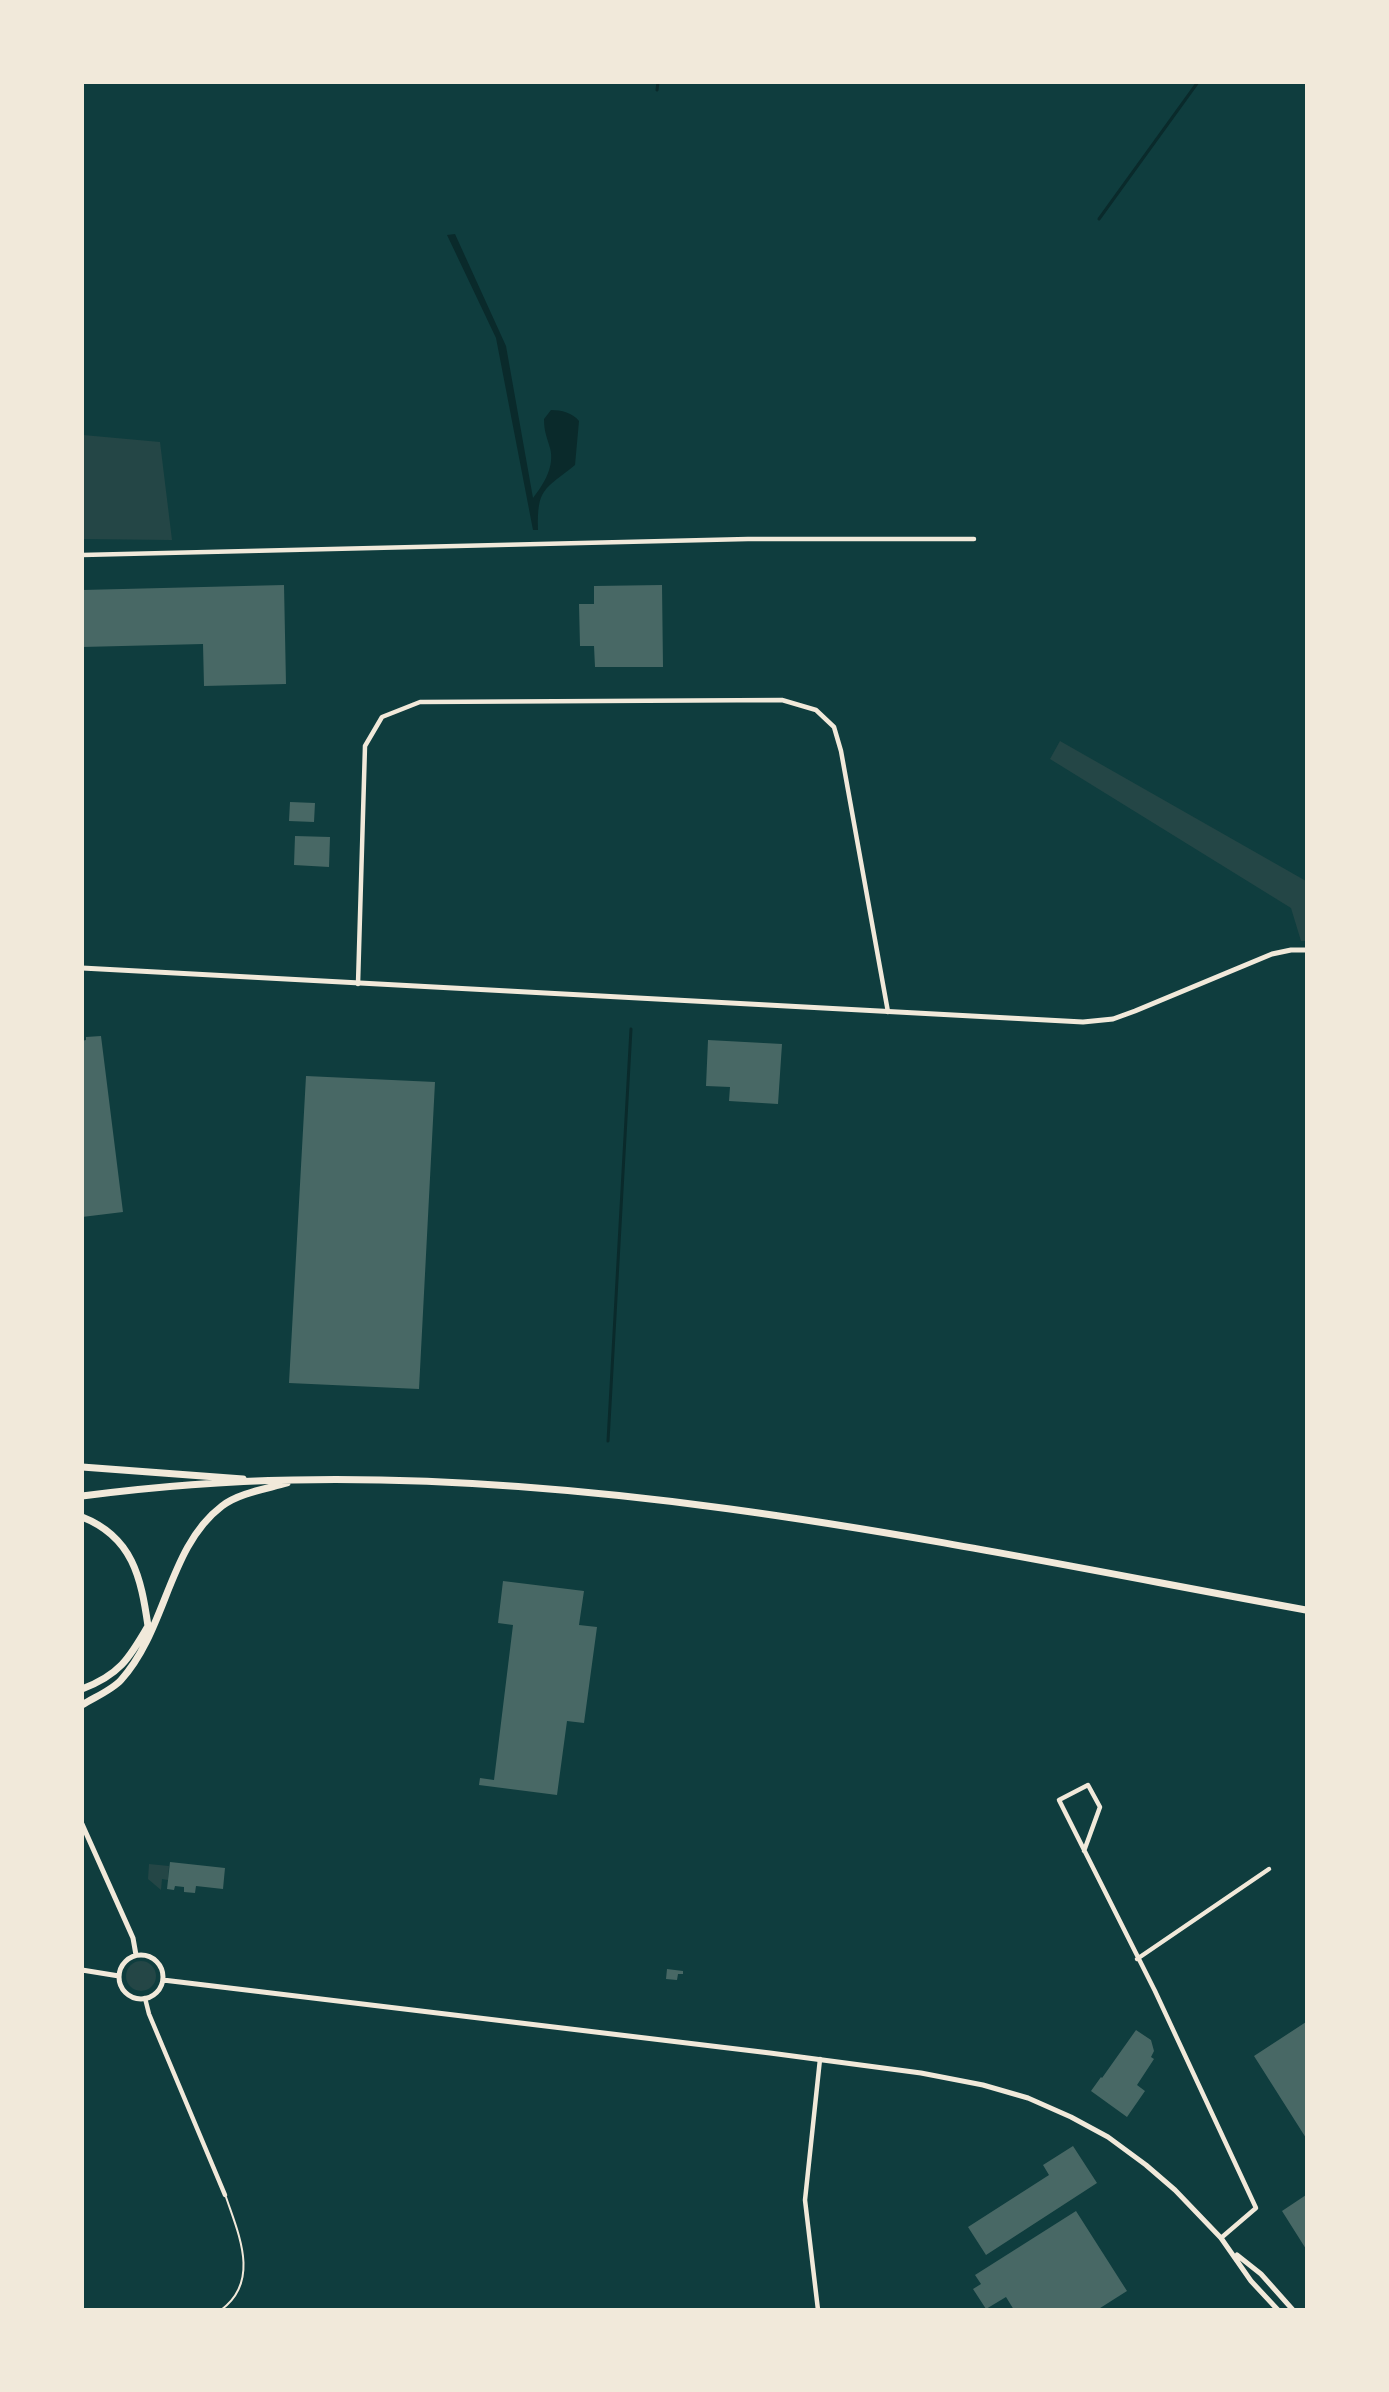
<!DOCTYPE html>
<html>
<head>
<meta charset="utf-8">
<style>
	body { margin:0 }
	#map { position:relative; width:1389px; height:2392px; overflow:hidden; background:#0f3d3e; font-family:Barlow,sans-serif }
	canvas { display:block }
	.frame { position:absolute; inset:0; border:84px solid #f1e9da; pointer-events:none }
</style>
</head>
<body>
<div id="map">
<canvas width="1389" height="2392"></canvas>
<div class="frame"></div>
</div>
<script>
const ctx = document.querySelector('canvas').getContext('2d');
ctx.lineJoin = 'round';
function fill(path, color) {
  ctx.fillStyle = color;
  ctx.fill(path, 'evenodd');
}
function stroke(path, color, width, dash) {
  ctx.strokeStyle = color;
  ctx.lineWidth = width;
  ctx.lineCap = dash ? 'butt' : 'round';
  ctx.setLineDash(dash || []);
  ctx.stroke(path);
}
const green = new Path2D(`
	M83,435L160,442L172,540L83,539Z
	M1060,741L1306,881V941H1301L1291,908L1050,759Z
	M149,1864L169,1866L168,1880L162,1879L161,1890L148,1879Z
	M126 1976a15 15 0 1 1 30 0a15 15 0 1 1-30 0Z`);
const water = new Path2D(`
	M455,234L506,346L533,498C544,484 555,466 550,448C547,437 544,432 544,419L551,410C561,410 573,413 579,421L575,465C544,490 537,488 538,530H533L496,338L447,235Z`);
const stream = new Path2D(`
	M657,90L658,82
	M1099,219L1198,82
	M608,1441L631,1029`);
const building = new Path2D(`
	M284,585L286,684L204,686L203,644L82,647V590Z
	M662,585L663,667H595L594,646H580L579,604H594V586Z
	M290,802L315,803L314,822L289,821Z
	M295,836L330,837L329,867L294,865Z
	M101,1036L123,1212L82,1217V1041L86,1040V1037Z
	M708,1040L782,1044L778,1104L729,1101L730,1087L706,1086Z
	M306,1076L435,1082L419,1389L289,1383Z
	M503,1581L584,1591L579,1625L597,1627L584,1723L567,1721L557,1795L479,1785L480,1778L494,1780L513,1625L498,1623Z
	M170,1862L225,1868L223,1889L196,1886L195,1893L184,1892V1887L175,1886L174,1890L167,1889Z
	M667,1969L683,1971V1974H678L677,1980L666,1979Z
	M1306,2022V2138L1254,2056Z
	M1136,2030L1151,2040L1154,2051L1151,2057L1154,2059L1137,2085L1145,2091L1127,2117L1091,2091L1101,2077L1102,2078Z
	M1073,2146L1097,2183L986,2255L968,2227L1049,2175L1043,2165Z
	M1306,2195V2249L1282,2211Z
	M1076,2211L1127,2291L1097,2310H1014L1006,2297L986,2309L973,2289L981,2284L975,2275Z`);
const service = new Path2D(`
	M221,2310C261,2281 238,2233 226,2197`);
const minor = new Path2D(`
	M82,555L748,539H974
	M358,984L365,746L382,717L420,702L782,700L816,710L834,727L841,751L888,1012
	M1084,1851L1100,1807L1088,1785L1059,1800L1155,1991L1256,2208L1221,2238
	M1137,1959L1269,1869
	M145,1998L149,2014L225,2195
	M818,2310L805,2200L820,2059`);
const tertiary = new Path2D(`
	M82,968L1083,1022L1113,1019L1135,1011L1272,954L1291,950H1306
	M82,1824L133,1938L136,1955
	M119 1977a22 22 0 1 1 44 0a22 22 0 1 1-44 0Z
	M82,1970L119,1976
	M163,1980L770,2053L921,2073L983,2085L1028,2098L1071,2117L1108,2137L1146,2165L1175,2190L1221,2238L1251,2281L1278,2310
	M1237,2255L1261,2274L1293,2310`);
const primary = new Path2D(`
	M82,1467L243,1479
	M82,1496C152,1487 223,1481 293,1480C635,1473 972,1549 1306,1610
	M82,1517C133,1537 141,1578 148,1626C129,1659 119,1675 82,1689
	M82,1705C95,1697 112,1690 121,1680C167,1629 168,1547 222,1506C239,1493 266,1489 287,1483`);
fill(green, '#244646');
fill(water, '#0a2a2b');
stroke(stream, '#0a2a2b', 3);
fill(building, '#486865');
stroke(service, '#f1e9da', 2);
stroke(minor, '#f1e9da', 4.5);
stroke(tertiary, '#f1e9da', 5);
stroke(primary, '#f1e9da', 7);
</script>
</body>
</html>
